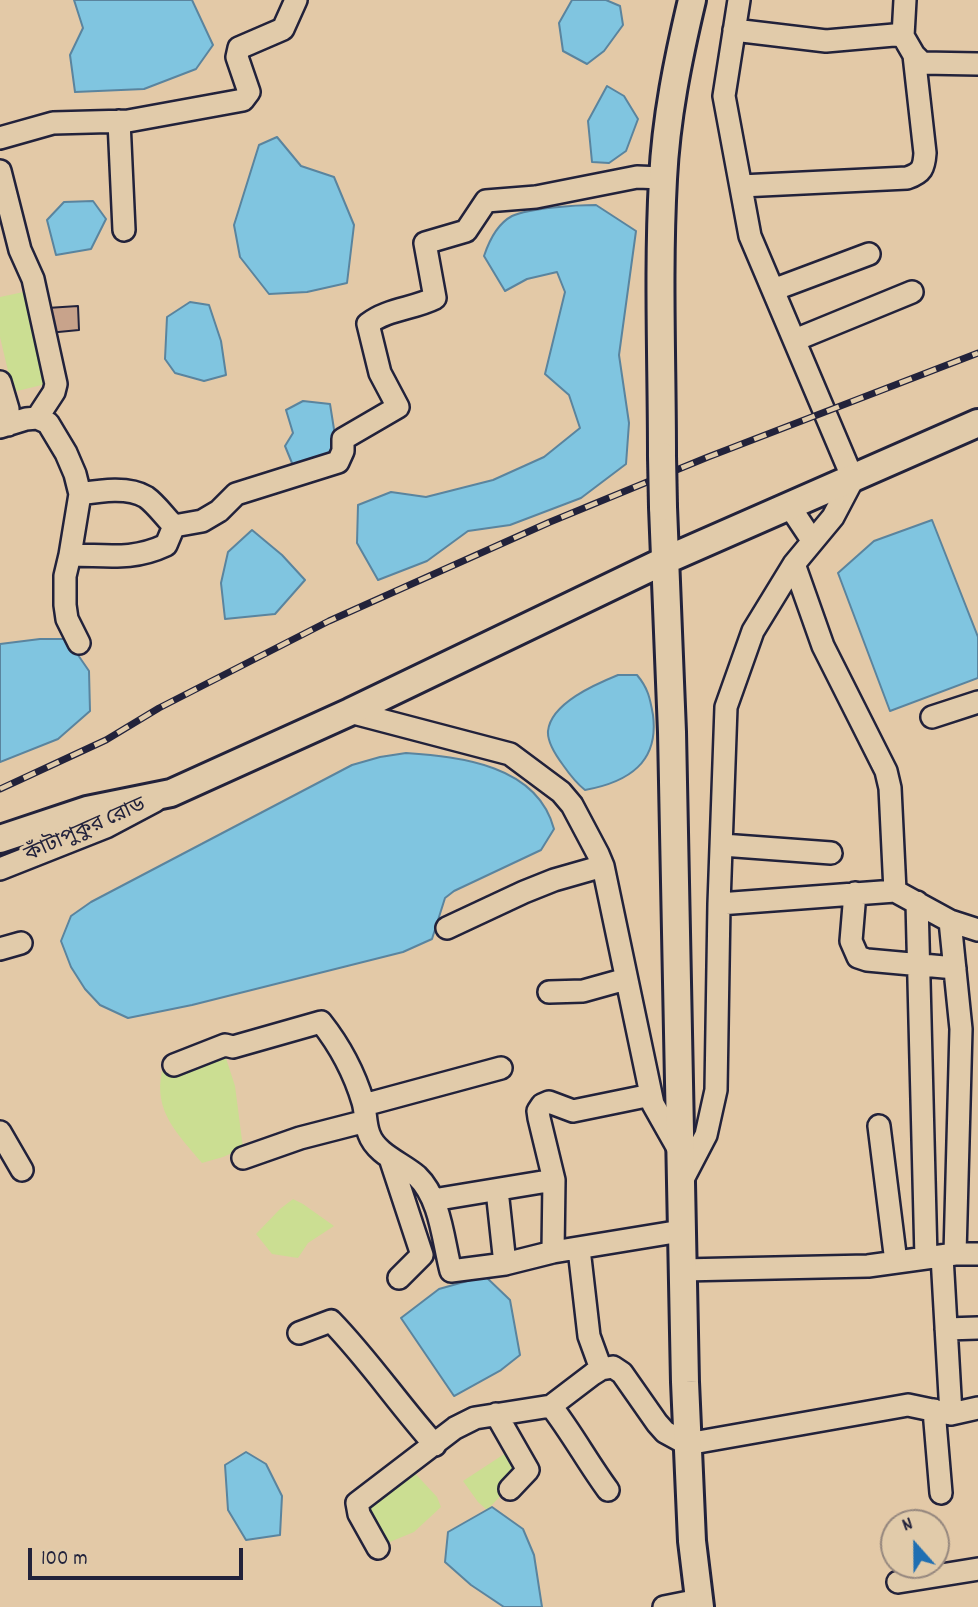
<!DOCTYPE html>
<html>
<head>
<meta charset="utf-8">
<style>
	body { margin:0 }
	#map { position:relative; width:978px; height:1607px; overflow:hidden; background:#e3c9a7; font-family:Dekko,sans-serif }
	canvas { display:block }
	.north { position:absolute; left:880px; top:1509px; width:70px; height:70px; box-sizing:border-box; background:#e1cbaa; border:2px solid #95877e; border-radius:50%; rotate:339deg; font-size:19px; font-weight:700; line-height:28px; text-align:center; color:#22223b }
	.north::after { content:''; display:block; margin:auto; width:24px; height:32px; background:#1f6fb2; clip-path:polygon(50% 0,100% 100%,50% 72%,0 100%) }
	.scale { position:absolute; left:28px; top:1548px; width:215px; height:32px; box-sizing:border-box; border:4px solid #22223b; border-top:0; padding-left:9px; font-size:21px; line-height:24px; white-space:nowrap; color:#22223b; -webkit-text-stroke:5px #e1cbaa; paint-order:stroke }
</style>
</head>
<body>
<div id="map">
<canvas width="978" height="1607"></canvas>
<div class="north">N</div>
<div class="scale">100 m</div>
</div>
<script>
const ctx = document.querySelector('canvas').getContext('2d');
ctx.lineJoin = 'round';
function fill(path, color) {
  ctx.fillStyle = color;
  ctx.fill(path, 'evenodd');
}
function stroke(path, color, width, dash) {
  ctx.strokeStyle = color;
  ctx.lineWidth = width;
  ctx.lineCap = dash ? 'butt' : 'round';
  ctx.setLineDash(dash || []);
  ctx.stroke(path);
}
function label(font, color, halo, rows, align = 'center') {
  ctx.font = font + ' Dekko,"Noto Sans Bengali",sans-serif';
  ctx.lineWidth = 6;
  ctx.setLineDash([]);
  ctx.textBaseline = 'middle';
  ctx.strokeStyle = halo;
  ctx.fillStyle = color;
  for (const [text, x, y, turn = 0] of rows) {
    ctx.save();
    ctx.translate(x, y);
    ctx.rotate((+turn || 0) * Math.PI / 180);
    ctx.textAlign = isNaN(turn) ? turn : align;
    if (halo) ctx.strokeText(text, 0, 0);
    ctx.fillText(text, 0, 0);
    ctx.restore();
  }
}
const green = new Path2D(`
	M33,290L54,382L13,392L0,337V297Z
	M223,1049L235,1086L243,1148L223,1157L202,1163C178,1134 153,1112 162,1071L203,1050Z
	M293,1199L303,1204L334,1226L308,1243L298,1258L272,1254L256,1234L280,1209Z
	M515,1447L526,1470L487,1510L478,1502L463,1481Z
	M412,1470L437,1497L441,1507L414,1532L385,1544L365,1504Z`);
const water = new Path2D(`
	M74,0H192L213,45L196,69L144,89L75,92L70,55L83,28Z
	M572,0H606L620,6L623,25L604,51L587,64L563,51L559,23Z
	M607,86L624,96L638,119L626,151L609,163L592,162L588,121Z
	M277,137L301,166L334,177L354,225L347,283L307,292L269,294L240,257L234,225L259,145Z
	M93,201L106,219L91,249L56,255L47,220L64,202Z
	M596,205L636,231L619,355L629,423L626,464L581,498L510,525L468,531L427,561L378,580L357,543L358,505L391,492L426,497L493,480L544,457L580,428L569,395L545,374L565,292L557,272L527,279L505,291L484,256C489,241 497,224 512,216C530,208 576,205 596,205Z
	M190,302L209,305L221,341L226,375L204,381L175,373L165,359L167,317Z
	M303,401L330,404L337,448L334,453L294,468L285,446L293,433L286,410Z
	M932,520L978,637V678L890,711L838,573L874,541Z
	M252,530L282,555L305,580L275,614L225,619L221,583L228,552Z
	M40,639H67L89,671L90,711L58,739L0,762V644Z
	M618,675H637C648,688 650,698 653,715C659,762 629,782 585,790C576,783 570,775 563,765C557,757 547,743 548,731C551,703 596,684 618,675Z
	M406,753C461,757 537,765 554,829L541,850L454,891L445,898L432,939L403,952L192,1005L128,1018L100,1005L85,989L71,967L61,941L71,916L91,902L352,765L380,757Z
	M485,1276L510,1300L520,1355L501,1370L454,1396L401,1318L439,1289Z
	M246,1452L266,1464L282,1496L280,1535L246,1540L228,1510L225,1465Z
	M492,1507L523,1529L534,1555L542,1607H504L471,1585L445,1562L448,1532Z`);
const building = new Path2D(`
	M78,306L79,330L48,333L47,308Z`);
const minor = new Path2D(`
	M734,30L826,41L894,35L903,36L914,55L922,63L978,64
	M903,36L905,0
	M119,121L124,230
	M0,138L53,123L128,121L243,100L249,92L237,57L239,48L283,29L296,0
	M0,171L20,250L33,279L56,384L54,392L37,418
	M741,186L907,178C922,173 924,168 925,153L914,55
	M773,290L869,254
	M795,340L912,292
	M0,382L8,409V425
	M0,427L26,419L37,418L48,423L66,453L75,474L80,494L70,555L65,576V605L67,619L79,643
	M80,494C99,491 128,486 146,497C156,504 165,517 174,526L202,521L219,511L236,494L338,462L343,451V439L398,407L380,373L368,324C387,309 413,309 435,298L425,243L466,231L486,201L536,197L637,177L663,178
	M790,507L812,540
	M70,555C107,555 132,561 166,545L174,526
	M794,564L823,646L886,771L890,788L895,891
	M350,712L510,754L561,792L572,805L598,854L603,866L653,1104L679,1150
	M932,717L978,702
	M722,845L831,853
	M0,869L106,827L155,801
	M855,893L851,941L858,957L867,960L955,968
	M917,902L926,1258
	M719,904L895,891L950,921L978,930
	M950,921L961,1029L955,1254
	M447,928L524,892L554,880L603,866
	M0,949L21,943
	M549,992L583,991L626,979
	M174,1065L225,1045L233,1047L321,1022C340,1046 354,1072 363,1102C366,1112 365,1124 369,1134C376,1154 402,1163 417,1176C441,1199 443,1241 451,1271L505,1264L553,1252L681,1231
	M364,1105L501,1068
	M879,1126L896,1262
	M0,1132L22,1170
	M243,1158L300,1138L366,1121
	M390,1158L422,1255L399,1278
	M681,1183L706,1135L716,1090L719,904L726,707L753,631L794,564L833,517L853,479L750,236L724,96L739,0
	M497,1190L505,1264
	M433,1200L554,1180
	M579,1249L589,1336L601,1369
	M553,1252L554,1180L539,1118L538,1111L542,1105L549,1102L573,1111L651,1095
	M942,1256L951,1414
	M682,1270L868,1266L955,1254H978
	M946,1329L978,1328
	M299,1333L331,1321C369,1360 399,1405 435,1445
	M551,1406C572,1433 588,1463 608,1490
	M934,1410L941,1493
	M496,1414L528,1470L510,1489
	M378,1548L359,1514L357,1503L455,1428L475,1418L551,1406L593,1374L601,1369L613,1367L622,1373L657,1423L665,1432L687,1444L908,1405L951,1414L978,1408
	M898,1582L978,1569
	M664,1607L699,1600`);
const major = new Path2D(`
	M662,456C662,364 658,271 663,179C666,118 678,59 692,0
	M663,507L672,732L685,1382L692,1541L700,1607
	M0,839L87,810L171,793L350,712L666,560L978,423`);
const rail = new Path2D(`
	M0,789L106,740L159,708L329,621L550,522L708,457L978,353`);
const majorBridge = new Path2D(`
	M662,456L663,507`);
const streetNames = [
	["কাঁটাপুকুর রোড",86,832,-24]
];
fill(green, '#cbde92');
fill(water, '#80c5e0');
stroke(water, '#5a849e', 2);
fill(building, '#c8a38b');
stroke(building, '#22223b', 2);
stroke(minor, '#22223b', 26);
stroke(major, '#22223b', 32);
stroke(minor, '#e1cbaa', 21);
stroke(major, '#e1cbaa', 26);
stroke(rail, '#22223b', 7);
stroke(rail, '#e1cbaa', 4.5, [13]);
stroke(majorBridge, '#22223b', 32, []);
stroke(majorBridge, '#e1cbaa', 26);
label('21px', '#22223b', '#e1cbaa', streetNames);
</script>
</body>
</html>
